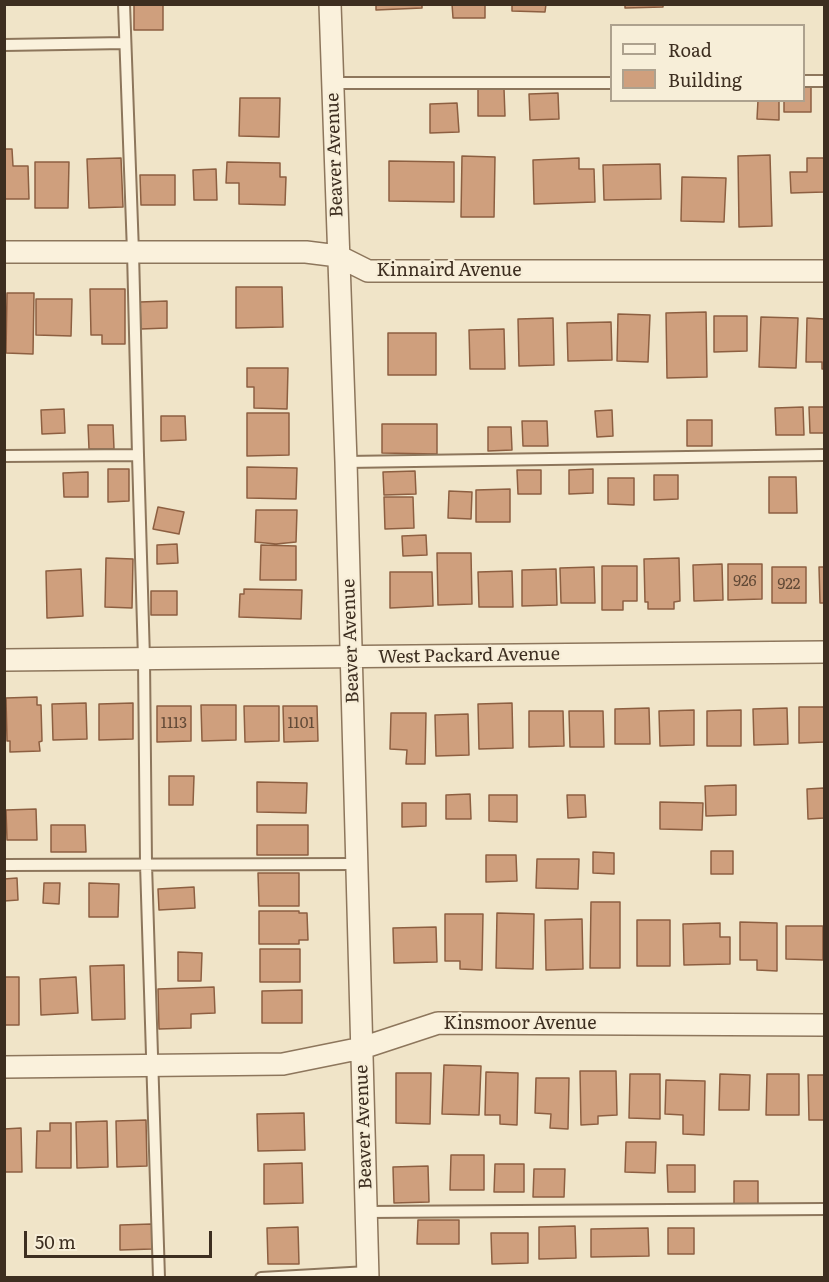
<!DOCTYPE html>
<html>
<head>
<meta charset="utf-8">
<style>
	body { margin:0 }
	#map { position:relative; width:829px; height:1282px; overflow:hidden; background:#f0e4c8; font-family:Literata,serif }
	canvas { display:block }
	.frame { position:absolute; inset:0; border:6px solid #3d2e20; pointer-events:none }
	.legend { position:absolute; left:610px; top:24px; width:195px; height:78px; box-sizing:border-box; background:#f7eed8; border:2px solid #ada18e; margin:0; padding:8px 10px; list-style:none; font-size:18px; color:#3d2e20 }
	.legend li { display:flex; align-items:center; gap:12px; height:30px }
	.legend b { width:30px; border:2px solid #ada18e }
	.scale { position:absolute; left:24px; top:1231px; width:188px; height:27px; box-sizing:border-box; border:3px solid #3d2e20; border-top:0; padding-left:8px; font-size:18px; line-height:21px; white-space:nowrap; color:#3d2e20; -webkit-text-stroke:4px #f7eed8; paint-order:stroke }
</style>
</head>
<body>
<div id="map">
<canvas width="829" height="1282"></canvas>
<div class="frame"></div>
<ul class="legend">
<li><b style="height:8px;background:#faf1dc"></b>Road</li>
<li><b style="height:16px;background:#cf9f7d"></b>Building</li>
</ul>
<div class="scale">50 m</div>
</div>
<script>
const ctx = document.querySelector('canvas').getContext('2d');
ctx.lineJoin = 'round';
function fill(path, color) {
  ctx.fillStyle = color;
  ctx.fill(path, 'evenodd');
}
function stroke(path, color, width, dash) {
  ctx.strokeStyle = color;
  ctx.lineWidth = width;
  ctx.lineCap = dash ? 'butt' : 'round';
  ctx.setLineDash(dash || []);
  ctx.stroke(path);
}
function label(font, color, halo, rows, align = 'center') {
  ctx.font = font + ' Literata,serif';
  ctx.lineWidth = 4.5;
  ctx.setLineDash([]);
  ctx.textBaseline = 'middle';
  ctx.strokeStyle = halo;
  ctx.fillStyle = color;
  for (const [text, x, y, turn = 0] of rows) {
    ctx.save();
    ctx.translate(x, y);
    ctx.rotate((+turn || 0) * Math.PI / 180);
    ctx.textAlign = isNaN(turn) ? turn : align;
    if (halo) ctx.strokeText(text, 0, 0);
    ctx.fillText(text, 0, 0);
    ctx.restore();
  }
}
const building = new Path2D(`
	M134,4H163V30H134Z
	M376,4H422V8L376,10Z
	M452,4H485V18H453Z
	M512,4H546L545,12L512,11Z
	M625,4H663V7L625,8Z
	M804,85H811V112H784V100H804Z
	M478,89H504L505,116H478Z
	M558,93L559,119L530,120L529,94Z
	M240,98H280L279,137L239,136Z
	M758,100H779V120L757,119Z
	M457,103L459,132L430,133V104Z
	M4,149H12L13,166H28L29,199H4Z
	M770,155L772,226L739,227L738,156Z
	M462,156L495,157L494,217H461Z
	M121,158L123,207L89,208L87,159Z
	M579,158V169H594L595,202L534,204L533,160Z
	M807,158H824V192L791,193L790,172H807Z
	M389,161L454,162V202L389,201Z
	M35,162H69L68,208H35Z
	M227,162L280,163V177H286L285,205L239,204V183H226Z
	M660,164L661,199L604,200L603,165Z
	M216,169L217,200H194L193,170Z
	M140,175H175V205H141Z
	M682,177L726,178L724,222L681,221Z
	M236,287H282L283,327L236,328Z
	M90,289H125V344H102V335H91Z
	M7,293H34L33,354L6,353Z
	M36,299H72L71,336L36,335Z
	M167,301V328L141,329L140,302Z
	M706,312L707,377L667,378L666,313Z
	M618,314L650,315L648,362L617,361Z
	M714,316H747V351L714,352Z
	M761,317L798,318L796,368L759,367Z
	M553,318L554,365L519,366L518,319Z
	M807,318L824,319V369H822V362H806Z
	M611,322L612,360L568,361L567,323Z
	M504,329L505,369H470L469,330Z
	M388,333H436V375H388Z
	M247,368H288L287,409L254,408V387H247Z
	M803,407L804,435H776L775,408Z
	M809,407H824V433H810Z
	M64,409L65,433L42,434L41,410Z
	M612,410L613,436L597,437L595,411Z
	M247,413H289V455L247,456Z
	M161,416H185L186,440L161,441Z
	M687,420H712V446H687Z
	M522,421H547L548,446H523Z
	M382,424H437V454L382,453Z
	M88,425H113L114,449H89Z
	M488,427H511L512,450L488,451Z
	M247,467L297,468L296,499L247,498Z
	M108,469H129V501L108,502Z
	M593,469V493L569,494V470Z
	M517,470H541V494H518Z
	M415,471L416,494L384,495L383,472Z
	M88,472V497H64L63,473Z
	M654,475H678V499L654,500Z
	M769,477H796L797,513H769Z
	M608,478H634V505L608,504Z
	M510,489V522H476V490Z
	M449,491L472,492L471,519L448,518Z
	M384,497H413L414,528L385,529Z
	M158,507L184,512L179,534L153,529Z
	M256,510H297L296,542L276,544L255,542Z
	M426,535L427,555L403,556L402,536Z
	M177,544L178,563L157,564V545Z
	M261,545L296,546V580H260Z
	M437,553H471L472,604L438,605Z
	M106,558L133,559L132,608L105,607Z
	M679,558L680,601L674,602V609H648V602H645L644,559Z
	M722,564L723,600L694,601L693,565Z
	M728,564H762V599L728,600Z
	M602,566H637V601H623V610H602Z
	M594,567L595,603H561L560,568Z
	M772,567H806V603H772Z
	M819,567H824V603H820Z
	M81,569L83,616L47,618L46,571Z
	M556,569L557,605L522,606V570Z
	M512,571L513,607H479L478,572Z
	M390,572H432L433,606L390,608Z
	M244,589L302,590L301,619L239,617L240,594H244Z
	M151,591H177V615H151Z
	M37,697V705H41L42,741L39,742L40,751L10,752V741H7L6,698Z
	M86,703L87,739L53,740L52,704Z
	M133,703V739L99,740V704Z
	M512,703L513,748L479,749L478,704Z
	M201,705H236V740L202,741Z
	M157,706H191V741L157,742Z
	M244,706H279V741L245,742Z
	M283,706H317L318,741L284,742Z
	M799,707H824V742L799,743Z
	M649,708L650,744H615V709Z
	M787,708L788,744L754,745L753,709Z
	M694,710V745L660,746L659,711Z
	M741,710V746H707V711Z
	M529,711H563L564,746L529,747Z
	M569,711H603L604,747H570Z
	M391,713H426L425,764H406L407,750L390,749Z
	M468,714L469,755L436,756L435,715Z
	M169,776H194L193,805H169Z
	M257,782L307,783L306,813L257,812Z
	M736,785V815L706,816L705,786Z
	M824,788V818L808,819L807,789Z
	M470,794L471,819H446V795Z
	M489,795H517V822L489,821Z
	M567,795H585L586,817L568,818Z
	M660,802L703,803L702,830L660,829Z
	M402,803H426V826L402,827Z
	M36,809L37,840H7L6,810Z
	M51,825H85L86,852H51Z
	M257,825H308V855H257Z
	M711,851H733V874H711Z
	M593,852L614,853V874L593,873Z
	M486,855H516L517,881L486,882Z
	M537,859H579L578,889L536,888Z
	M258,873H299V906H259Z
	M17,878L18,900L4,901V879Z
	M44,883H60L59,904L43,903Z
	M89,883L119,884L118,917H89Z
	M194,887L195,908L159,910L158,889Z
	M591,902H620V968H590Z
	M259,911H299V913H307L308,940H299V944H259Z
	M497,913L534,914L533,969L496,968Z
	M445,914H483L482,970L460,969V961H445Z
	M582,919L583,969L546,970L545,920Z
	M637,920H670V966H637Z
	M740,922L777,923V971L757,970V960H740Z
	M720,923V937H730V964L684,965L683,924Z
	M786,926H823V960L786,959Z
	M436,927L437,962L394,963L393,928Z
	M260,949H300V982H260Z
	M178,952L202,953L201,981H178Z
	M124,965L125,1019L92,1020L90,966Z
	M4,977H19V1025H4Z
	M76,977L78,1013L41,1015L40,979Z
	M214,987L215,1013L191,1014V1028L159,1029L158,989Z
	M302,990V1023H262V991Z
	M444,1065L481,1066L479,1115L442,1114Z
	M580,1071H616L617,1115L598,1116V1124L581,1125Z
	M486,1072L518,1073L517,1125L500,1124V1115H485Z
	M396,1073H431L430,1124L396,1123Z
	M630,1074H660V1119L629,1118Z
	M720,1074L750,1075L749,1110H719Z
	M767,1074H799V1115H766Z
	M808,1075H824V1120H809Z
	M536,1078H569L568,1129L550,1128L551,1114L535,1113Z
	M666,1080L705,1081L704,1135L683,1134V1115L665,1114Z
	M304,1113L305,1150L258,1151L257,1114Z
	M146,1120L147,1166L117,1167L116,1121Z
	M107,1121L108,1167L77,1168L76,1122Z
	M50,1123H71V1168H36L37,1131H50Z
	M21,1128L22,1172H4V1129Z
	M626,1142H656L655,1173L625,1172Z
	M451,1155H484V1190H450Z
	M302,1163L303,1203L264,1204V1164Z
	M495,1164H524V1192H494Z
	M667,1165H695V1192H668Z
	M428,1166L429,1202L394,1203L393,1167Z
	M534,1169H565L564,1197H533Z
	M734,1181H758V1204H734Z
	M418,1220H459V1244H417Z
	M152,1224V1249L120,1250V1225Z
	M575,1226L576,1258L539,1259V1227Z
	M298,1227L299,1264H268L267,1228Z
	M648,1228L649,1256L591,1257V1229Z
	M668,1228H694V1254H668Z
	M491,1233H528V1263L492,1264Z`);
const service = new Path2D(`
	M4,45L125,43
	M804,81H824
	M332,83H612
	M138,455L144,659L146,864L159,1278
	M4,456L138,455L133,252L124,4
	M346,462L824,455
	M4,865L357,864
	M366,1212L824,1209
	M261,1278L368,1272`);
const minor = new Path2D(`
	M330,4L346,462L368,1278
	M4,252H306L338,256L368,271H824
	M4,660L824,652
	M4,1067L283,1064L362,1048L438,1023L824,1025`);
const numberNames = [
	["926",745,582],
	["922",789,585],
	["1113",174,724],
	["1101",301,724]
];
const streetNames = [
	["Beaver Avenue",335,155,-92],
	["Kinnaird Avenue",449,271],
	["Beaver Avenue",351,641,-92],
	["West Packard Avenue",469,656,-1],
	["Kinsmoor Avenue",520,1024],
	["Beaver Avenue",364,1127,-92]
];
fill(building, '#cf9f7d');
stroke(building, '#8d5f41', 1.5);
stroke(service, '#8d765c', 14);
stroke(minor, '#8d765c', 24);
stroke(service, '#faf1dc', 10);
stroke(minor, '#faf1dc', 21);
label('15px', '#624a37', null, numberNames);
label('18px', '#3d2e20', '#f7eed8', streetNames);
</script>
</body>
</html>
